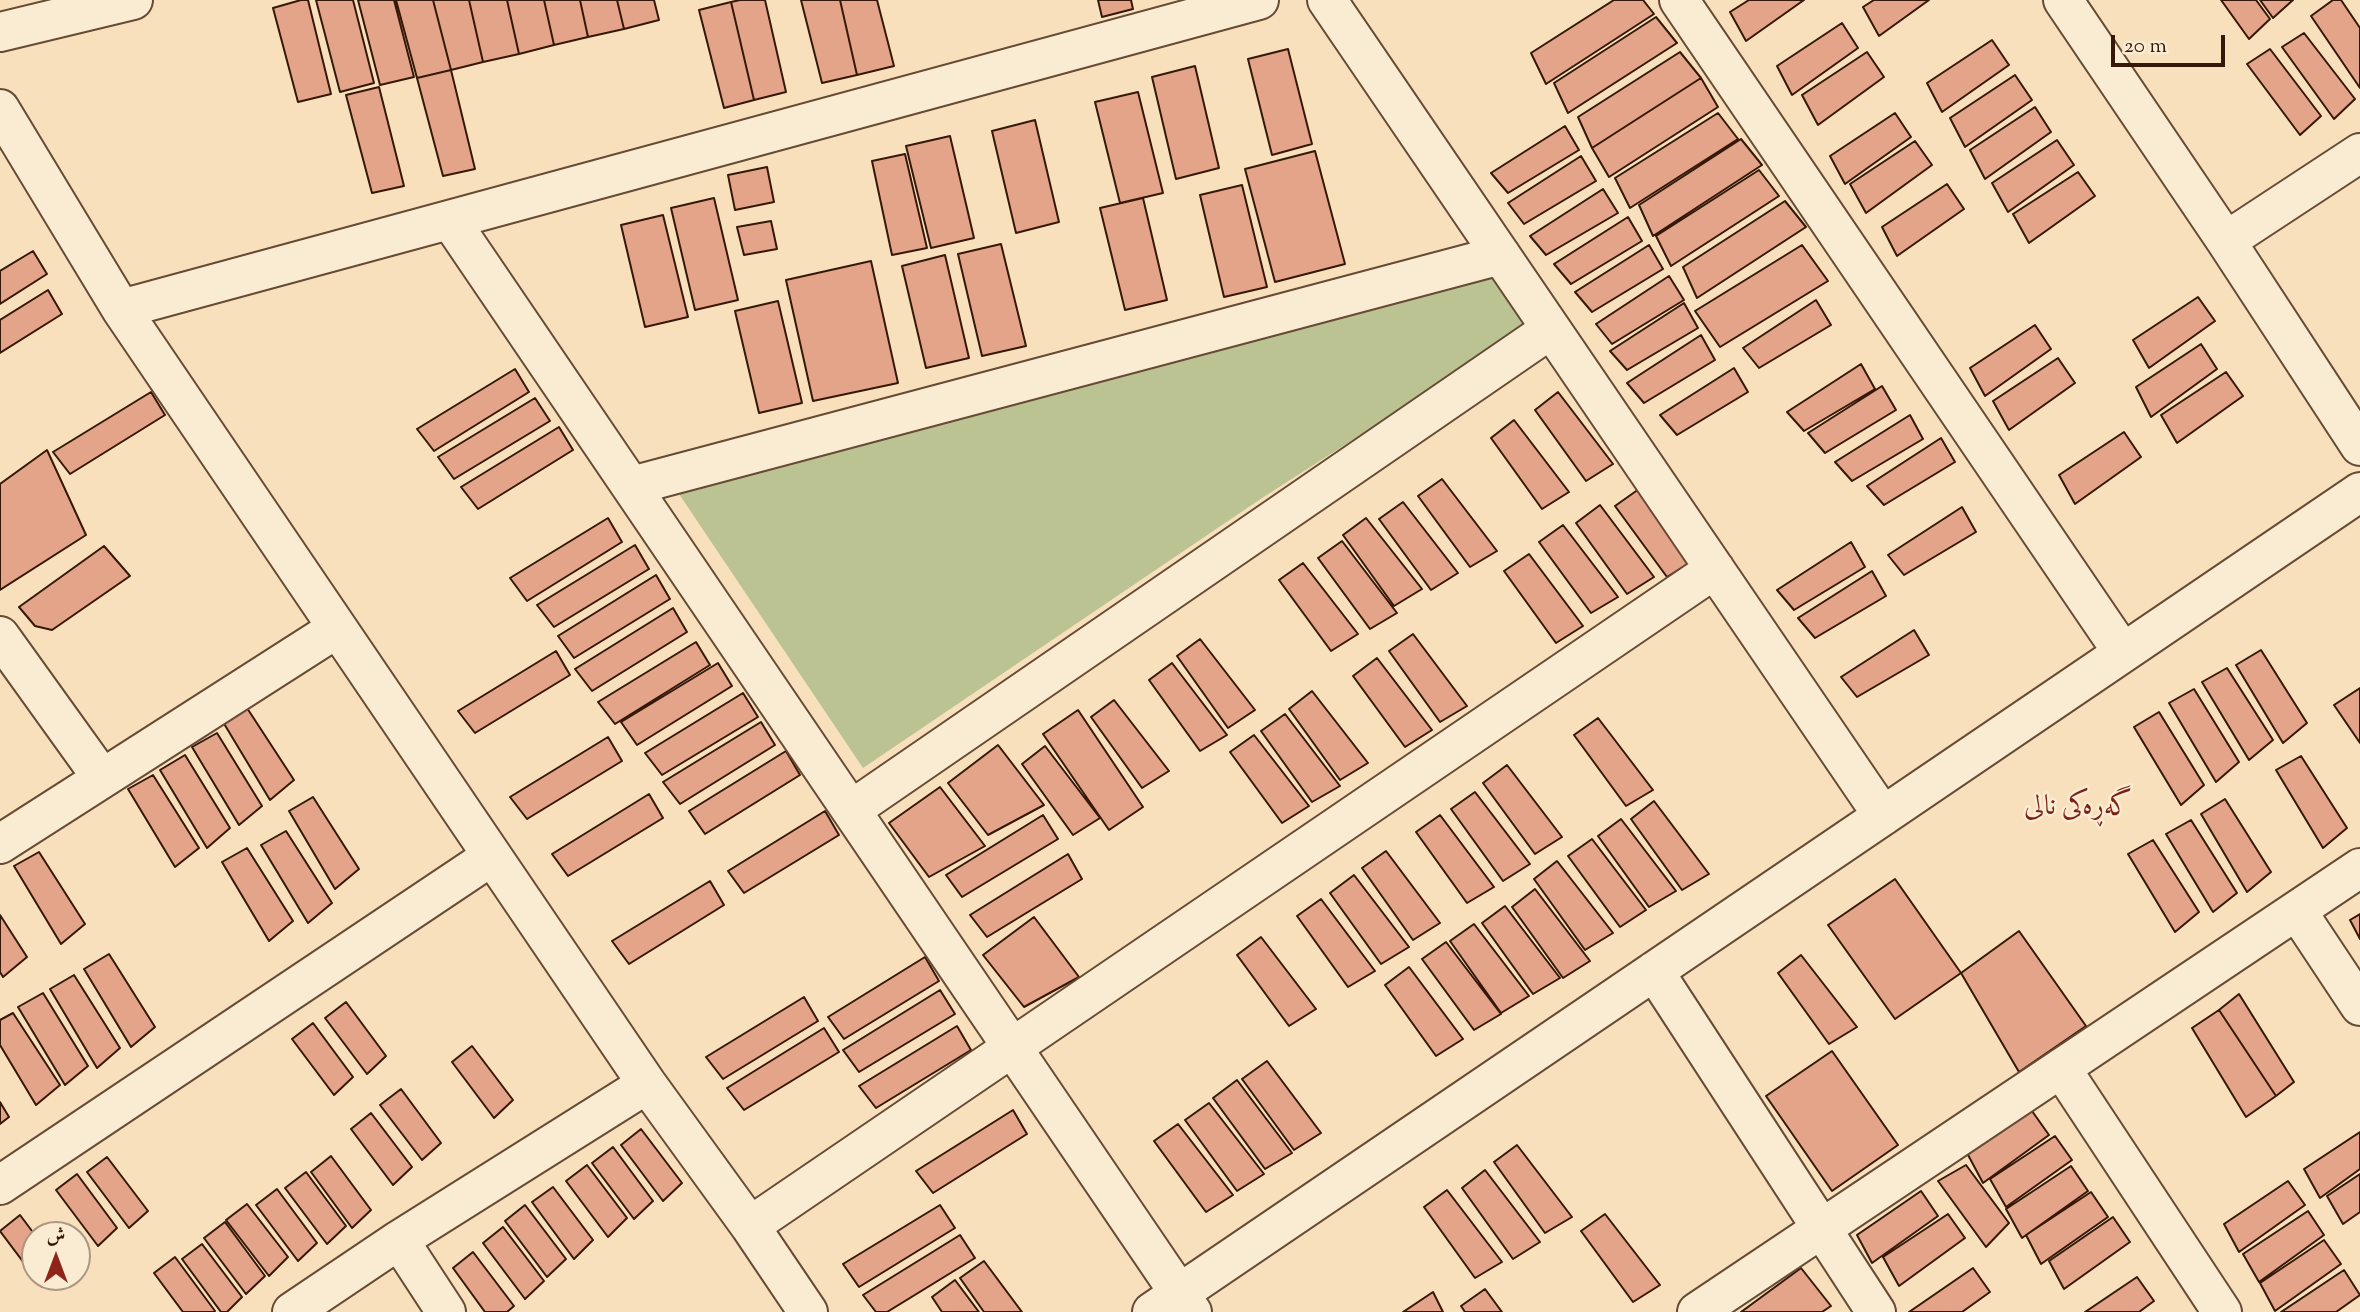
<!DOCTYPE html>
<html>
<head>
<meta charset="utf-8">
<style>
	body { margin:0 }
	#map { position:relative; width:2360px; height:1312px; overflow:hidden; background:#f8e0bc; font-family:"Sorts Mill Goudy",Amiri,serif }
	canvas { display:block }
	.north { position:absolute; left:21px; top:1221px; width:70px; height:70px; box-sizing:border-box; background:#faebd3; border:2px solid #ab9781; border-radius:50%; rotate:0deg; font-size:19px; font-weight:700; line-height:28px; text-align:center; color:#351807 }
	.north::after { content:''; display:block; margin:auto; width:24px; height:32px; background:#8f2418; clip-path:polygon(50% 0,100% 100%,50% 72%,0 100%) }
	.scale { position:absolute; left:2111px; top:35px; width:114px; height:32px; box-sizing:border-box; border:4px solid #351807; border-top:0; padding-left:9px; font-size:21px; line-height:24px; white-space:nowrap; color:#351807; -webkit-text-stroke:5px #faebd3; paint-order:stroke }
</style>
</head>
<body>
<div id="map">
<canvas width="2360" height="1312"></canvas>
<div class="north">ش</div>
<div class="scale">20 m</div>
</div>
<script>
const ctx = document.querySelector('canvas').getContext('2d');
ctx.lineJoin = 'round';
function fill(path, color) {
  ctx.fillStyle = color;
  ctx.fill(path, 'evenodd');
}
function stroke(path, color, width, dash) {
  ctx.strokeStyle = color;
  ctx.lineWidth = width;
  ctx.lineCap = dash ? 'butt' : 'round';
  ctx.setLineDash(dash || []);
  ctx.stroke(path);
}
function label(font, color, halo, rows, align = 'center') {
  ctx.font = font + ' "Sorts Mill Goudy",Amiri,serif';
  ctx.lineWidth = 5;
  ctx.setLineDash([]);
  ctx.textBaseline = 'middle';
  ctx.strokeStyle = halo;
  ctx.fillStyle = color;
  for (const [text, x, y, turn = 0] of rows) {
    ctx.save();
    ctx.translate(x, y);
    ctx.rotate((+turn || 0) * Math.PI / 180);
    ctx.textAlign = isNaN(turn) ? turn : align;
    if (halo) ctx.strokeText(text, 0, 0);
    ctx.fillText(text, 0, 0);
    ctx.restore();
  }
}
const green = new Path2D(`
	M1494,268L1530,326L1259,500L863,768L677,491Z`);
const building = new Path2D(`
	M301,0H308L331,94L298,102L273,8Z
	M316,0H353L374,83L340,92Z
	M358,0H394L414,77L380,85Z
	M396,0H433L451,70L417,78Z
	M433,0H469L483,62L451,70Z
	M469,0H507L519,54L483,62Z
	M507,0H544L554,45L519,54Z
	M544,0H580L588,37L554,45Z
	M580,0H617L624,29L588,37Z
	M617,0H654L659,20L624,29Z
	M740,0H765L786,92L754,100L731,2Z
	M801,0H840L857,75L822,83Z
	M840,0H877L894,66L857,75Z
	M1098,0H1131L1133,9L1102,17Z
	M1614,0H1643L1654,14L1546,84L1531,53Z
	M1749,0H1804L1746,41L1730,12Z
	M1874,0H1929L1879,36L1863,7Z
	M2221,0H2256L2270,19L2249,39Z
	M2260,0H2293L2273,18Z
	M2333,0H2341L2360,28V88L2311,16Z
	M731,2L754,100L724,108L699,10Z
	M1656,17L1677,43L1568,113L1554,83Z
	M1842,23L1858,48L1792,95L1777,66Z
	M2304,33L2355,99L2334,119L2282,47Z
	M1992,40L2009,65L1942,112L1927,83Z
	M1288,49L1312,144L1272,155L1248,59Z
	M2270,49L2321,116L2300,135L2247,64Z
	M1680,52L1701,78L1592,148L1578,117Z
	M1867,52L1884,77L1818,125L1802,95Z
	M1195,66L1219,168L1176,179L1152,77Z
	M451,70L475,169L443,176L417,78Z
	M2015,75L2032,100L1965,147L1950,118Z
	M1701,78L1718,107L1609,177L1592,148Z
	M379,87L404,186L372,193L346,95Z
	M1138,92L1163,193L1120,203L1095,102Z
	M2035,107L2051,132L1985,179L1970,150Z
	M1718,113L1738,139L1630,208L1615,178Z
	M1895,113L1911,137L1845,184L1830,156Z
	M1035,120L1059,222L1016,233L992,131Z
	M1565,126L1579,150L1508,193L1491,173Z
	M950,136L974,238L931,248L906,146Z
	M1741,139L1762,165L1653,236L1639,205Z
	M2057,140L2074,165L2008,212L1992,183Z
	M1915,141L1932,165L1866,213L1850,184Z
	M1315,151L1345,264L1275,282L1245,169Z
	M905,154L927,248L892,255L872,161Z
	M1581,156L1596,181L1524,224L1508,203Z
	M767,167L774,202L735,210L728,175Z
	M1759,170L1779,196L1671,266L1656,236Z
	M2078,172L2095,196L2029,243L2013,214Z
	M1947,184L1964,209L1897,256L1882,227Z
	M1242,185L1267,287L1224,297L1200,195Z
	M1603,189L1618,213L1546,255L1530,236Z
	M714,198L738,300L695,310L671,208Z
	M1143,198L1167,300L1125,310L1100,208Z
	M1785,201L1806,227L1697,298L1683,267Z
	M663,215L688,317L645,327L621,225Z
	M1628,217L1642,241L1571,284L1554,264Z
	M771,221L777,249L744,255L737,227Z
	M1001,244L1026,346L982,356L958,254Z
	M1649,245L1663,269L1592,312L1575,292Z
	M1802,245L1828,281L1720,347L1695,311Z
	M33,251L47,274L0,304V271Z
	M945,255L969,358L926,368L902,266Z
	M871,261L898,383L813,401L786,280Z
	M1669,276L1684,300L1612,344L1596,324Z
	M48,290L62,314L0,353V320Z
	M2198,297L2215,321L2149,368L2133,340Z
	M1816,300L1831,325L1759,368L1743,348Z
	M778,301L802,403L759,413L735,311Z
	M1684,303L1698,328L1627,370L1610,351Z
	M2035,325L2051,349L1985,396L1970,368Z
	M1701,335L1715,360L1644,403L1627,383Z
	M2201,344L2217,369L2151,417L2136,387Z
	M2058,358L2075,383L2009,430L1993,401Z
	M1861,364L1875,389L1804,431L1787,412Z
	M1734,368L1748,392L1677,435L1660,415Z
	M515,369L529,392L434,451L417,429Z
	M2226,372L2243,396L2177,443L2161,415Z
	M1882,386L1896,410L1825,453L1808,433Z
	M151,392L165,415L70,474L53,452Z
	M1558,392L1613,464L1586,481L1535,410Z
	M535,398L550,421L454,479L438,457Z
	M1910,415L1923,439L1852,481L1835,462Z
	M1514,420L1569,492L1542,509L1491,438Z
	M559,427L573,450L478,509L461,487Z
	M2124,432L2141,457L2075,504L2059,475Z
	M1941,438L1955,462L1884,505L1867,486Z
	M47,450L86,535L0,590V484Z
	M1442,479L1497,551L1470,567L1418,496Z
	M1639,489L1693,561L1667,577L1615,506Z
	M1403,502L1458,573L1431,590L1379,519Z
	M1600,505L1654,577L1627,594L1576,523Z
	M1962,507L1976,532L1904,575L1888,555Z
	M608,518L622,542L527,601L510,578Z
	M1366,518L1422,589L1394,606L1343,535Z
	M1563,525L1618,597L1591,613L1539,542Z
	M1342,541L1397,613L1370,629L1318,558Z
	M1851,542L1865,567L1794,610L1777,590Z
	M635,545L649,569L554,627L537,605Z
	M104,546L130,576L52,630L35,626L19,607Z
	M1529,554L1583,626L1556,643L1504,571Z
	M1303,563L1358,634L1331,651L1279,580Z
	M1872,571L1886,596L1815,638L1798,618Z
	M656,575L670,599L574,658L558,636Z
	M673,608L687,632L592,691L575,669Z
	M1914,630L1929,655L1857,697L1841,677Z
	M1413,634L1467,706L1440,722L1389,651Z
	M1200,639L1255,710L1228,728L1177,656Z
	M696,642L710,665L615,724L598,702Z
	M2261,650L2307,723L2283,743L2236,665Z
	M556,651L570,675L475,733L458,711Z
	M1377,658L1432,730L1405,747L1353,676Z
	M718,663L732,686L637,745L621,722Z
	M1172,663L1227,735L1200,751L1149,680Z
	M2227,668L2273,740L2249,760L2202,682Z
	M2360,688V743L2334,705Z
	M2194,689L2239,762L2216,782L2169,703Z
	M1312,691L1368,763L1340,780L1289,709Z
	M743,693L758,717L662,775L645,753Z
	M1114,700L1169,771L1142,788L1091,717Z
	M247,708L294,780L270,800L223,722Z
	M1078,710L1143,807L1109,830L1043,734Z
	M2159,712L2204,785L2181,805L2134,727Z
	M1285,714L1340,786L1312,802L1261,731Z
	M1598,718L1653,790L1626,806L1574,735Z
	M761,722L775,745L680,804L663,782Z
	M217,733L262,806L239,825L192,747Z
	M1254,735L1309,806L1282,823L1230,752Z
	M608,737L622,761L527,819L510,797Z
	M998,745L1044,805L988,835L948,783Z
	M1045,746L1100,818L1073,835L1022,764Z
	M786,751L800,775L705,834L689,811Z
	M185,755L230,828L207,848L160,770Z
	M2301,756L2347,828L2323,848L2276,770Z
	M1507,765L1562,837L1535,854L1483,783Z
	M153,775L199,848L175,867L128,789Z
	M940,787L985,846L929,877L889,823Z
	M1475,792L1530,864L1503,881L1451,809Z
	M649,794L663,818L568,876L552,854Z
	M313,797L359,869L335,889L289,811Z
	M2225,799L2271,872L2247,892L2201,814Z
	M1654,801L1709,874L1682,890L1631,819Z
	M825,811L839,835L744,893L728,871Z
	M1043,815L1058,839L962,897L946,875Z
	M1440,815L1494,887L1467,903L1416,832Z
	M1621,819L1676,891L1649,907L1598,836Z
	M2191,820L2237,893L2213,912L2166,834Z
	M286,831L332,903L308,923L261,845Z
	M1592,839L1646,910L1620,927L1568,856Z
	M2153,840L2199,912L2175,932L2128,854Z
	M247,848L293,921L269,941L222,862Z
	M1386,851L1440,923L1413,940L1362,868Z
	M39,852L85,924L61,944L14,866Z
	M1068,854L1082,879L987,937L970,915Z
	M1557,861L1613,933L1585,950L1534,879Z
	M1354,875L1409,947L1381,964L1330,893Z
	M1895,879L1961,973L1895,1019L1828,925Z
	M710,881L724,905L629,964L612,941Z
	M1535,889L1590,961L1563,978L1512,907Z
	M1321,899L1375,971L1348,987L1297,916Z
	M1505,906L1560,978L1533,994L1482,923Z
	M2360,914V939L2350,920Z
	M0,915L27,957L3,977L0,972Z
	M1034,917L1079,977L1024,1007L983,955Z
	M1474,924L1529,996L1501,1013L1450,941Z
	M2019,931L2086,1026L2019,1072L1961,973Z
	M1261,937L1316,1009L1289,1026L1237,955Z
	M1446,942L1501,1014L1474,1030L1422,959Z
	M109,954L155,1027L131,1047L84,969Z
	M1801,955L1857,1027L1829,1044L1778,973Z
	M925,957L939,981L844,1039L828,1017Z
	M1409,967L1463,1039L1436,1056L1385,985Z
	M74,975L120,1048L97,1068L50,989Z
	M940,990L955,1014L859,1072L843,1050Z
	M43,993L88,1066L65,1085L18,1007Z
	M2239,994L2294,1082L2276,1096L2219,1010Z
	M804,997L818,1021L723,1079L706,1057Z
	M346,1002L386,1056L367,1074L325,1018Z
	M2219,1010L2276,1096L2246,1117L2192,1028Z
	M13,1013L60,1085L36,1105L0,1045V1020Z
	M313,1023L353,1077L334,1095L292,1039Z
	M957,1026L971,1050L876,1108L859,1086Z
	M824,1028L839,1052L744,1110L727,1088Z
	M472,1046L513,1100L494,1118L452,1062Z
	M1832,1051L1898,1145L1832,1191L1766,1096Z
	M1267,1061L1321,1133L1294,1150L1242,1079Z
	M1237,1080L1292,1153L1265,1169L1213,1098Z
	M401,1089L441,1143L422,1160L380,1105Z
	M0,1102L9,1117L0,1124Z
	M1209,1103L1264,1174L1237,1191L1185,1120Z
	M1013,1110L1027,1134L933,1193L916,1171Z
	M2032,1111L2049,1135L1983,1183L1967,1153Z
	M371,1113L412,1167L393,1185L351,1129Z
	M1178,1124L1233,1195L1206,1212L1154,1141Z
	M641,1129L682,1183L663,1201L621,1145Z
	M2360,1132V1169L2320,1198L2304,1169Z
	M2055,1136L2072,1160L2006,1207L1990,1179Z
	M1517,1145L1572,1217L1545,1233L1494,1162Z
	M613,1147L653,1201L634,1219L592,1163Z
	M331,1156L371,1210L352,1228L311,1172Z
	M107,1157L148,1211L129,1228L87,1172Z
	M587,1165L627,1218L608,1237L566,1181Z
	M1966,1165L2009,1223L1986,1247L1938,1181Z
	M2071,1166L2088,1191L2022,1238L2006,1209Z
	M1485,1170L1540,1242L1513,1259L1462,1188Z
	M306,1172L346,1226L327,1244L285,1188Z
	M77,1174L117,1228L98,1246L56,1190Z
	M2360,1174V1212L2343,1224L2327,1196Z
	M2288,1181L2305,1205L2239,1252L2224,1224Z
	M553,1187L593,1240L574,1259L532,1202Z
	M277,1189L317,1243L298,1261L256,1205Z
	M1447,1190L1502,1262L1475,1278L1424,1207Z
	M1921,1191L1938,1216L1872,1263L1857,1235Z
	M2091,1192L2108,1217L2041,1264L2026,1235Z
	M247,1204L288,1257L269,1276L226,1220Z
	M525,1205L566,1259L547,1277L505,1221Z
	M940,1205L955,1228L859,1287L843,1264Z
	M2308,1211L2324,1235L2259,1282L2243,1254Z
	M1605,1214L1660,1285L1633,1302L1581,1231Z
	M1948,1214L1965,1238L1899,1286L1883,1257Z
	M20,1215L35,1235V1277H52L42,1287L0,1231Z
	M2113,1217L2130,1242L2064,1289L2049,1261Z
	M225,1222L265,1276L246,1294L204,1238Z
	M503,1227L544,1281L525,1299L483,1243Z
	M960,1235L975,1258L887,1312H876L863,1295Z
	M2324,1240L2341,1264L2275,1311L2260,1283Z
	M202,1244L242,1297L227,1312H221L182,1259Z
	M473,1252L514,1306L507,1312H485L453,1268Z
	M175,1257L215,1311L214,1312H183L154,1273Z
	M984,1261L1022,1312H984L960,1278Z
	M1801,1268L1831,1306L1822,1312H1741Z
	M1973,1268L1990,1292L1962,1312H1909Z
	M2344,1270L2360,1295L2336,1312H2281Z
	M2137,1277L2154,1301L2139,1312H2085Z
	M955,1280L979,1312H942L932,1297Z
	M1485,1289L1502,1312H1465L1461,1306Z
	M1433,1292L1443,1312H1403Z`);
const street = new Path2D(`
	M1327,0L1883,816
	M1679,0L2123,653
	M2063,0L2226,241L2360,446
	M0,32L133,0
	M0,109L121,309L647,1084L750,1226L808,1312
	M450,220L1192,1312
	M2226,241L2360,153
	M121,309L1259,0
	M631,486L1501,255
	M0,636L102,778
	M851,810L1551,329
	M0,844L336,629
	M2297,911L2360,1006
	M1654,971L1876,1312
	M2061,1068L2222,1312
	M0,1185L492,856
	M750,1226L1715,569
	M399,1240L446,1312
	M292,1312L399,1240L647,1084
	M1152,1312L2360,492
	M1697,1312L2360,868`);
const neighbourhoodNames = [
	["گەڕەکی نالی",2078,809]
];
fill(green, '#bbc392');
fill(building, '#e4a489');
stroke(building, '#351807', 2);
stroke(street, '#664a34', 42);
stroke(street, '#faebd3', 38);
label('28px', '#7a1f14', '#faebd3', neighbourhoodNames);
</script>
</body>
</html>
